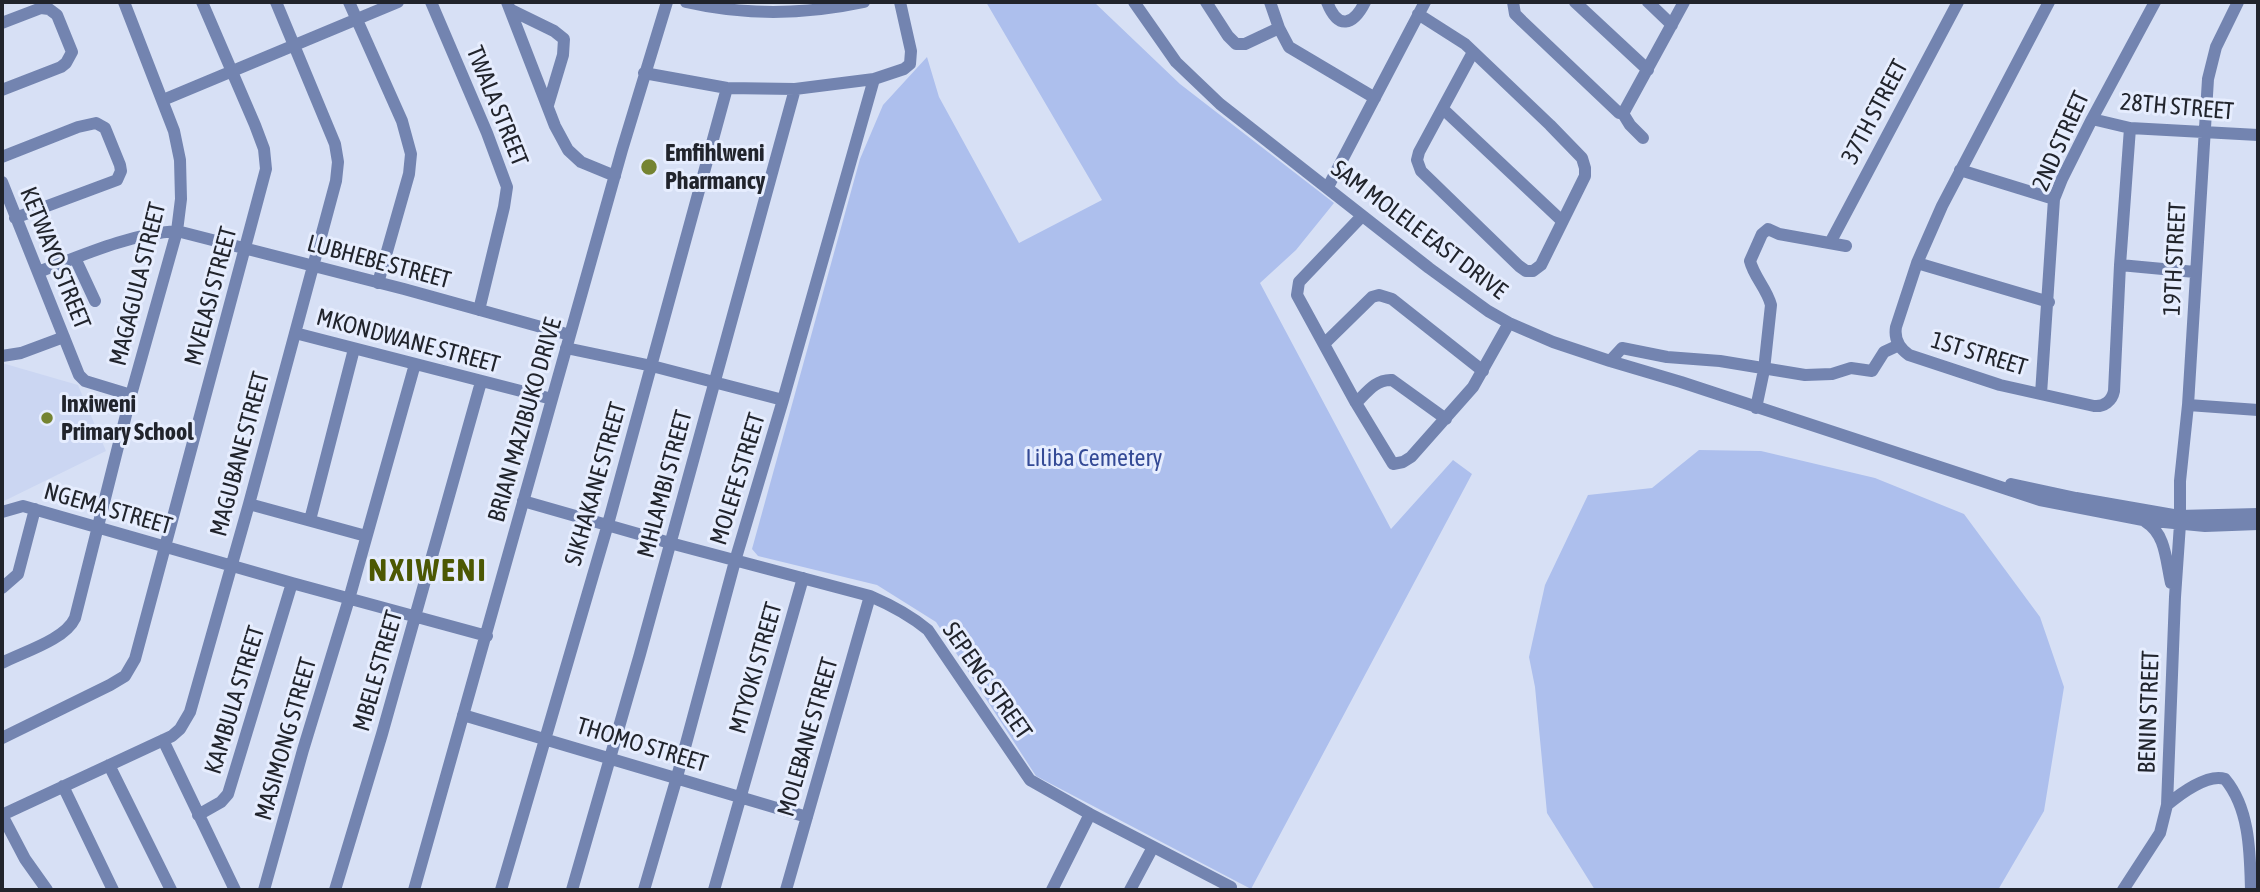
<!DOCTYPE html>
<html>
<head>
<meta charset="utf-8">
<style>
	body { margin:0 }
	#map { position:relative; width:2260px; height:892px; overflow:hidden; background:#d7e0f5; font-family:"Asap Condensed",sans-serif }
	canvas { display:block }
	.frame { position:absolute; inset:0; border:4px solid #21242c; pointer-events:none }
</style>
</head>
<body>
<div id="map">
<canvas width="2260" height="892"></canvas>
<div class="frame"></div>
</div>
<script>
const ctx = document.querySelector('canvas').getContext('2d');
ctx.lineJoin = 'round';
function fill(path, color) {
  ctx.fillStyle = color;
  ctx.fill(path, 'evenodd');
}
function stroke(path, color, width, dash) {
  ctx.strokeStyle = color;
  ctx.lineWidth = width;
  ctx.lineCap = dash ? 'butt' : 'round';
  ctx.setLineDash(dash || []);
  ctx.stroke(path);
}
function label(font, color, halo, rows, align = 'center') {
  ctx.font = font + ' "Asap Condensed",sans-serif';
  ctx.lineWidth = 6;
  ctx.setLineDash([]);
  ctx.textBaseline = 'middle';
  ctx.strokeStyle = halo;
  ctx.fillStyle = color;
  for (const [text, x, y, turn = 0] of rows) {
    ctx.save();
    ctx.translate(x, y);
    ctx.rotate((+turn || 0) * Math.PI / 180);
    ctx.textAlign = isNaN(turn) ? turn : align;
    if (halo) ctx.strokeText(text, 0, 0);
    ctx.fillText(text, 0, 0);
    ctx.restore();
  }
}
const built = new Path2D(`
	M2,363L78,385L106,451L2,502Z`);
const green = new Path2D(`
	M986,2H1094L1180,84L1334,203L1296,250L1260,283L1391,529L1453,460L1472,474L1251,889L1036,776L936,622L877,585L758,556L752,549L860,159L883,105L927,57L939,97L1019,243L1102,200Z
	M1699,450L1761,451L1875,478L1964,514L2040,617L2064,687L2044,811L1998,890H1595L1547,813L1535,687L1529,657L1545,585L1588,495L1652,488Z`);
const minor = new Path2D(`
	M349,2L402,121L411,154L409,174L378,283
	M431,2L487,133L507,187L504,207L479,310
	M507,2L555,126L568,150L581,162L615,176
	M686,2C746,16 804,15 864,2
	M1134,2L1176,62L1220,104L1429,268L1488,311L1509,323L1553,342L1610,361L1681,382L2040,500L2143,520L2205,526L2258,524
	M1206,2L1228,36L1236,44H1245L1279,28
	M1270,2L1279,28L1289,47L1375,98
	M1327,2C1338,30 1353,26 1365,2
	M1513,2L1515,14L1522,21L1619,113L1625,110L1684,2
	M1575,2L1648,70
	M1648,2L1672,25
	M2049,2L1942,206L1917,263L1896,327C1894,339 1899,348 1909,355L2000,385L2094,406C2104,407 2112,401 2114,391L2120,265L2130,128
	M511,10L554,31L564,39L563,55L548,105
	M1418,14L1465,44L1550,125L1582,158L1585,168V176L1541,265L1533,271H1526L1519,266L1421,171L1417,160L1419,152L1473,52
	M2,23L41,8L49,9L57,15L72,52L66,63L61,67L2,90
	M644,73L727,88L795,89L874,79L904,69L910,64L911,51L900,2
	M163,100L398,2
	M1443,109L1562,221
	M1622,112L1630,125L1643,138
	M2092,119L2130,128L2258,135
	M2,157L78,127L96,123L105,128L120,165L121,171L117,180L15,218
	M1960,170L2054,199
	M2,182L79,375L85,381L131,395
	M1328,187L1425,2
	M1362,216L1299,282L1297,295L1356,403L1393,464L1403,462L1411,457L1473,387L1509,323
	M1830,243L1958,2
	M75,258L95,301
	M1917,263L2049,302
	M2120,265L2195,272
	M38,272C83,255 129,234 177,231L404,289L570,335
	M295,333L552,399
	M1324,344L1372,297L1379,295L1392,299L1483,371
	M566,348L652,366L783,400
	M2,356L21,353L64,337
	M1610,361L1622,348L1667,357L1720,361L1805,375L1832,374L1851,368L1872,371L1884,352L1899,345
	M2041,394L2054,199L2062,179L2092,119L2155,2
	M1356,403C1367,392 1376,379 1392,380L1446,419
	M2188,405L2258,410
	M1756,408L1764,370L1771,305C1767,289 1754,277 1750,261L1762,234L1768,229L1779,234L1846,246
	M2011,484L2076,498L2179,516L2258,514
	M523,501L670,543L870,596C891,605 910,615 928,630L1030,780L1090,814L1231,887
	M249,504L366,536
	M2,512L23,506L292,583L487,636
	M310,520L354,349
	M2146,522C2166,534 2166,562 2171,583
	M2,588L18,574L35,509
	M2,663C23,652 65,640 75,618L131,395L177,231L181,199L180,160L174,131L124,2
	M463,715L807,817
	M2,738L110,685L125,676L135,659L266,169L264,149L255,125L202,2
	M163,740L235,890
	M109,765L171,890
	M63,786L113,890
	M2167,805C2180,794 2208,773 2225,779C2250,809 2250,853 2251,890
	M2,815L172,736L180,729L190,712L249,504L336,181L338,162L335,144L276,2
	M2,815L25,859L47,890
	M198,815L221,802L228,794L292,583
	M264,890L303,750L349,599L415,364
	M335,890L382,734L481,382
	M414,890L622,150L667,2
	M501,890L608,524L727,88
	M572,890L640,654L795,89
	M644,890L677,777L735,561L783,400L874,79
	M714,890L803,578
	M786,890L870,596
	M1052,890L1090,814
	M1130,890L1153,847
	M2123,890L2160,833L2167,805L2175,597L2180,524V481L2188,405L2208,79L2216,47L2238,2`);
const markers = [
	[649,167,9,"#758432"],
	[47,418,7,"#758432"]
];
const streetNames = [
	["TWALA STREET",497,106,68],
	["28TH STREET",2177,107,5],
	["37TH STREET",1875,112,-62],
	["2ND STREET",2061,141,-66],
	["SAM MOLELE EAST DRIVE",1419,230,37],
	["KETWAYO STREET",55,258,68],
	["19TH STREET",2175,259,-87],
	["LUBHEBE STREET",379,262,15],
	["MAGAGULA STREET",138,284,-76],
	["MVELASI STREET",211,296,-75],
	["MKONDWANE STREET",408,341,15],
	["1ST STREET",1979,354,17],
	["BRIAN MAZIBUKO DRIVE",525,420,-74],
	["MAGUBANE STREET",240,454,-75],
	["MOLEFE STREET",738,479,-73],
	["SIKHAKANE STREET",596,484,-74],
	["MHLAMBI STREET",665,484,-75],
	["NGEMA STREET",108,509,16],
	["MTYOKI STREET",756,668,-74],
	["MBELE STREET",378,671,-74],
	["SEPENG STREET",987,681,55],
	["KAMBULA STREET",235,700,-73],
	["BENIN STREET",2149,712,-88],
	["MOLEBANE STREET",808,737,-74],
	["MASIMONG STREET",286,739,-74],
	["THOMO STREET",642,745,17]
];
const poiNames = [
	["Emfihlweni",665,153],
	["Pharmancy",665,181],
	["Inxiweni",61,404],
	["Primary School",61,432]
];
const parkNames = [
	["Liliba Cemetery",1094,458]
];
const districtNames = [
	["NXIWENI",428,571]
];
fill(built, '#cbd6f2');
fill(green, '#adbfed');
stroke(minor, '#7384b0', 12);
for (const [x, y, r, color] of markers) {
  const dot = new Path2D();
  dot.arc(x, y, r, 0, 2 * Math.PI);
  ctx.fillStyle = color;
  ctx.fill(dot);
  stroke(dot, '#e6edfe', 2.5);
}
label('24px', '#21242c', '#e6edfe', streetNames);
label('bold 24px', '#21242c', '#e6edfe', poiNames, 'left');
label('24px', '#344a96', '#e6edfe', parkNames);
ctx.letterSpacing = '2px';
label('bold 32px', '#4c5803', '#e6edfe', districtNames);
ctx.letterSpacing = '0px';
</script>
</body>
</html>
